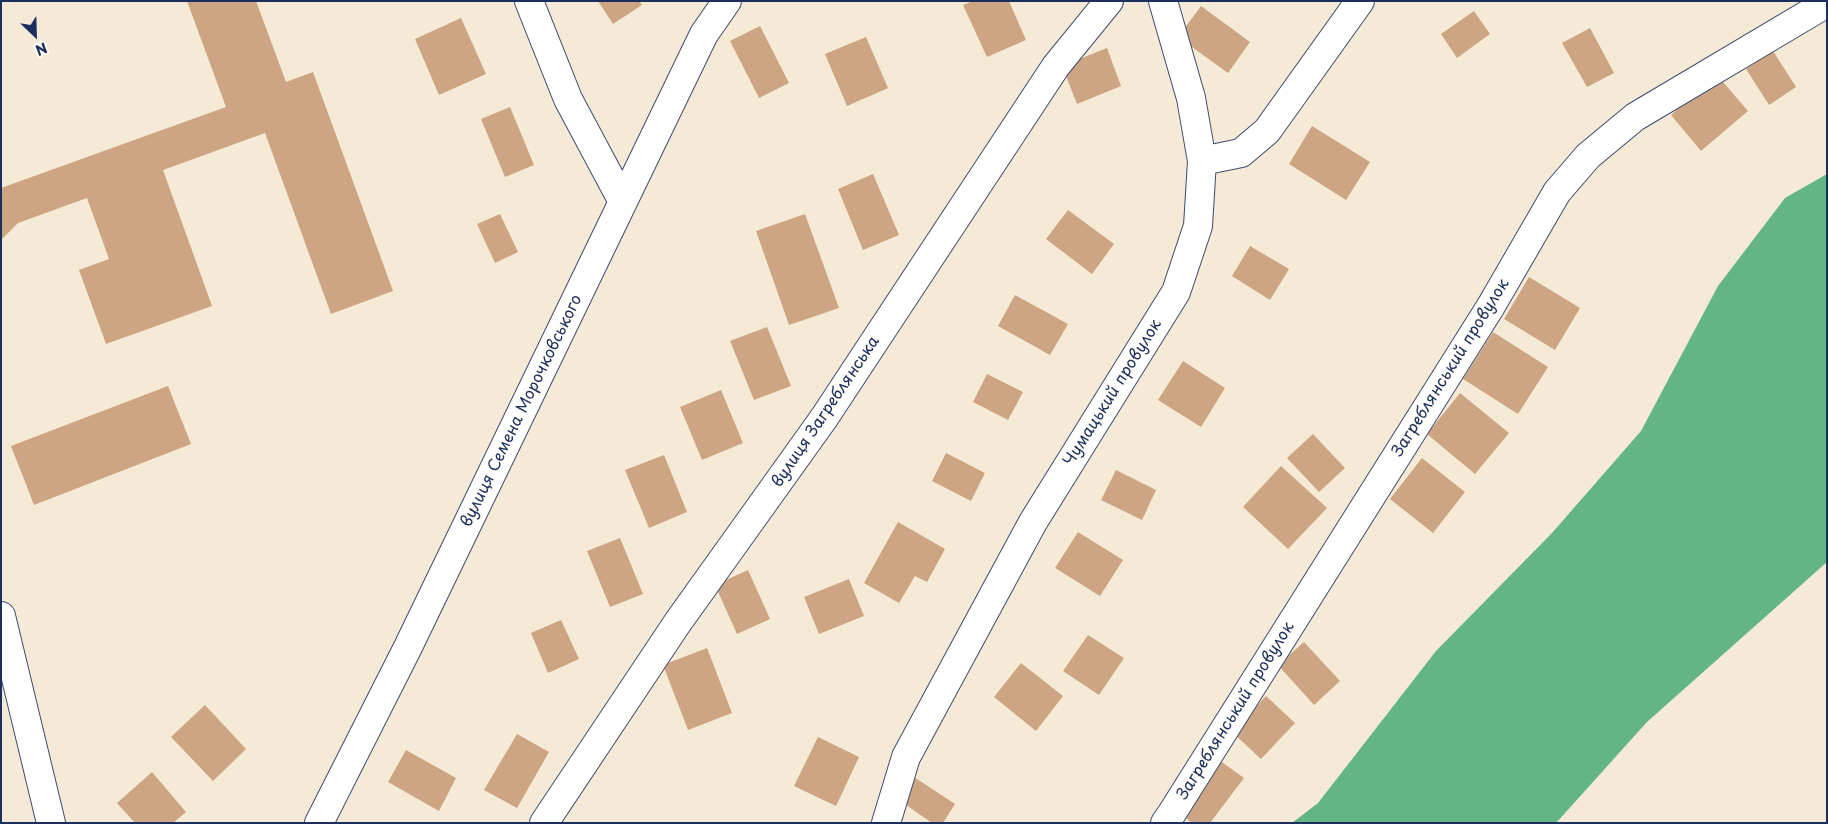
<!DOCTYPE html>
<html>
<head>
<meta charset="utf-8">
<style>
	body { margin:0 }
	#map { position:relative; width:1828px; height:824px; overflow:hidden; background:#f5ead6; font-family:"Playpen Sans",sans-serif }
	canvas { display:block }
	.frame { position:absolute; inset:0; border:2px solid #1b2f5e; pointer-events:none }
	.north { position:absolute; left:10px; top:10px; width:50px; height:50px; -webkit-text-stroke:4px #fdfcf7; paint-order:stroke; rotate:156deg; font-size:14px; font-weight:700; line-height:20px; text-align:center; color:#1b2f5e }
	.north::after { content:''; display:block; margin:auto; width:18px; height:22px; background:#1b2f5e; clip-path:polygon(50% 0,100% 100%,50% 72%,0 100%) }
</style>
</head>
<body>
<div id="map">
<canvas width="1828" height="824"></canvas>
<div class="frame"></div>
<div class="north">N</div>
</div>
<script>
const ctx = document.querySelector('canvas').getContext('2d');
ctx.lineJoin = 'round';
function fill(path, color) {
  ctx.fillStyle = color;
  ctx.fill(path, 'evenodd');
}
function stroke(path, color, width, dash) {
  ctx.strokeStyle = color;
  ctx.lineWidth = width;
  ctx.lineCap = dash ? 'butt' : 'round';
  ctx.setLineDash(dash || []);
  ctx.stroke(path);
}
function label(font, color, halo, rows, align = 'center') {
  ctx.font = font + ' "Playpen Sans",sans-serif';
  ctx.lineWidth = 4;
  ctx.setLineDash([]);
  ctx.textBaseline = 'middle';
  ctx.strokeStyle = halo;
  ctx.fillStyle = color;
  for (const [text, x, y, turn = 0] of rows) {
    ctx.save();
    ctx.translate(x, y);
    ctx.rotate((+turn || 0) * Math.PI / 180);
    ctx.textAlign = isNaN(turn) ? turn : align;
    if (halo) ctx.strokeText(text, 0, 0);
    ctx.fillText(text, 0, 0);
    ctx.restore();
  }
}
const forest = new Path2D(`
	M1827,174V562L1647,722L1556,823H1292L1318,803L1436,651L1552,533L1641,431L1718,286L1785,198Z`);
const building = new Path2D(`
	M187,1H256L286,82L313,72L393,291L331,314L265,133L163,170L212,306L106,344L79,270L109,259L87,198L18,223L1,240V188L226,107Z
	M598,1H639L642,5L613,24Z
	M973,1H1009L1026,40L987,57L963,5Z
	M1201,6L1250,42L1228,73L1178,37Z
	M1474,11L1490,34L1457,58L1441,34Z
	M461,18L486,74L439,95L415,39Z
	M760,26L789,83L759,98L730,41Z
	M1590,28L1614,73L1587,87L1562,43Z
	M866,37L888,88L847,106L825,54Z
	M1107,48L1121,86L1077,104L1062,66Z
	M1773,51L1796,87L1769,105L1746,69Z
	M1717,75L1748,111L1701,151L1671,115Z
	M510,107L534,165L505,177L481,119Z
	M1312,126L1370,162L1346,200L1289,164Z
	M873,174L899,235L863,250L838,189Z
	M1068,210L1114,244L1092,274L1046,239Z
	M500,214L518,252L495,263L477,224Z
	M805,214L839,308L789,325L756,231Z
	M1250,246L1289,269L1270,300L1232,276Z
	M1529,277L1580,308L1555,350L1504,319Z
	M1015,295L1068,324L1050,355L998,326Z
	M767,327L791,386L754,400L730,341Z
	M1493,332L1548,367L1518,414L1463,379Z
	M1183,361L1225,388L1201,427L1158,400Z
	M987,374L1023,392L1008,420L973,402Z
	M168,386L191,444L34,505L11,446Z
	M721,390L743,443L702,460L680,407Z
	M1460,393L1509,433L1475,474L1427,434Z
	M1313,434L1345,468L1319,492L1287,458Z
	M946,453L985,473L971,501L932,481Z
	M664,455L687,512L649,528L625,470Z
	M1422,458L1465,492L1433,533L1390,499Z
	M1281,466L1327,508L1288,549L1243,507Z
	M1116,470L1156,490L1142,520L1101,500Z
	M898,522L945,549L927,582L915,576L899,603L864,583Z
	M1078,532L1123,560L1100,596L1055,568Z
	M620,538L643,594L610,607L587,551Z
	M748,570L770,619L737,634L715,585Z
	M849,579L864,616L819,634L804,597Z
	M561,620L579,659L548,673L531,633Z
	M1088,635L1124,658L1099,695L1063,671Z
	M1304,642L1340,681L1314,705L1278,665Z
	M707,648L732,713L688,730L663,665Z
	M1021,663L1063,696L1036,731L994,697Z
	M1266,696L1295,723L1261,759L1232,732Z
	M205,705L246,749L213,781L171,737Z
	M517,734L549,752L517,808L484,790Z
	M818,737L859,757L836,806L794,786Z
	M406,750L456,778L439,811L388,782Z
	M1219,760L1244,778L1210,823H1192L1178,812Z
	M152,772L186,812L173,823H135L117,803Z
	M914,777L955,804L943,823H932L899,800Z`);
const minor = new Path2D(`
	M529,1L568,99L623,202
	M1163,1L1191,98L1202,161
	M1,616L51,823
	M319,823L408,647L704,34L727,1
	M544,823L678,622L824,418L1056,66L1109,1
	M886,823L906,757L1033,522L1176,292L1198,226L1202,161L1241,153L1267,131L1360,1
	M1165,823L1172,813L1491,306L1557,192L1588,156L1635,117L1827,3`);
const streetNames = [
	["Загреблянський провулок",1451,368,-58],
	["Чумацький провулок",1113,393,-58],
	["вулиця Семена Морочковського",522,411,-64],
	["вулиця Загреблянська",826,412,-56],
	["Загреблянський провулок",1236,711,-58]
];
fill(forest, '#63b684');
fill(building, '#cda582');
stroke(minor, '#3c4b70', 30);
stroke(minor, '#fff', 28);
label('16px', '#1b2f5e', '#fdfcf7', streetNames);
</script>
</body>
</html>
